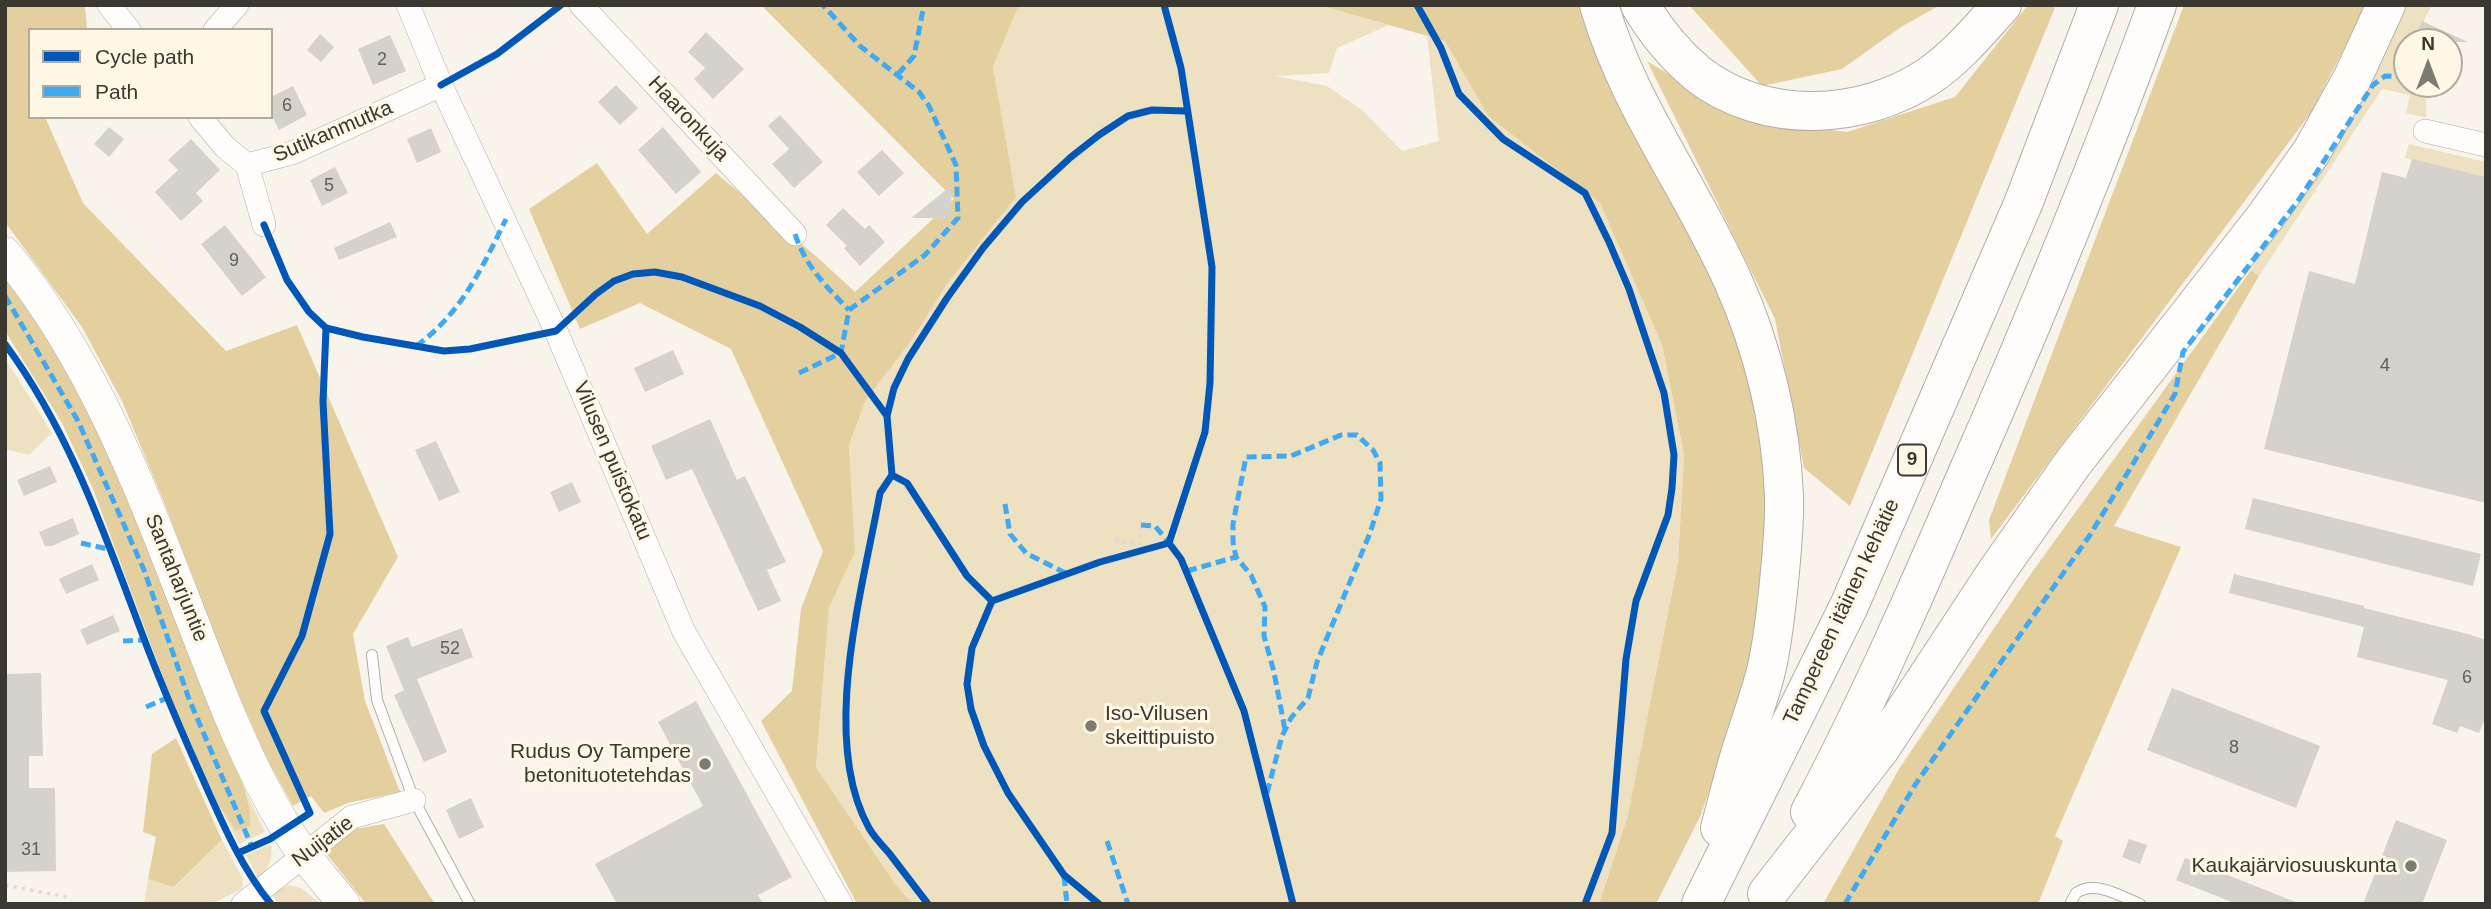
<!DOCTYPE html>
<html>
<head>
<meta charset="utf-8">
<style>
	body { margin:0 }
	#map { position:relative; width:2491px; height:909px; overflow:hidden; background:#f8f4eb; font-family:Arial,sans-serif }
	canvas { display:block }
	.frame { position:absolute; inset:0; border:7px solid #3b3831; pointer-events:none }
	.legend { position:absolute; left:28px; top:28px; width:245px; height:91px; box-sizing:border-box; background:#fef7e5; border:2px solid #b0ab9d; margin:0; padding:9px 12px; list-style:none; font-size:21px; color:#3b3831 }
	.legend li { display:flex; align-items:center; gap:14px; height:35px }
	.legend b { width:35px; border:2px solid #b0ab9d }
	.north { position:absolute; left:2393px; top:28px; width:70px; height:70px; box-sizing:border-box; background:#fef7e5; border:2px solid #b0ab9d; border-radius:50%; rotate:0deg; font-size:19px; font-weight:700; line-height:28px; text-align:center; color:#3b3831 }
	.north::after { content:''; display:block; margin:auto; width:24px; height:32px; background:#7d7a72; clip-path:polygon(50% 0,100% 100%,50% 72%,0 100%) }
</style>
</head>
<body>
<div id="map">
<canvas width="2491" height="909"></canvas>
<div class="frame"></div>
<ul class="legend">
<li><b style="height:9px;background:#0057b8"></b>Cycle path</li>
<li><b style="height:9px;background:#3fa9f5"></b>Path</li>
</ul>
<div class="north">N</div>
</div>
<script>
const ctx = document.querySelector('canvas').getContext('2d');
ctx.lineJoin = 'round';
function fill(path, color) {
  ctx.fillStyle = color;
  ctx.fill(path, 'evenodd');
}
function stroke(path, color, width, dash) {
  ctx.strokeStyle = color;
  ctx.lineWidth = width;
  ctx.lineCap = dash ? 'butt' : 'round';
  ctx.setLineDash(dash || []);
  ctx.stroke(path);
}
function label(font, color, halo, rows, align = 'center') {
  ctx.font = font + ' Arial,sans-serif';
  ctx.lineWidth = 6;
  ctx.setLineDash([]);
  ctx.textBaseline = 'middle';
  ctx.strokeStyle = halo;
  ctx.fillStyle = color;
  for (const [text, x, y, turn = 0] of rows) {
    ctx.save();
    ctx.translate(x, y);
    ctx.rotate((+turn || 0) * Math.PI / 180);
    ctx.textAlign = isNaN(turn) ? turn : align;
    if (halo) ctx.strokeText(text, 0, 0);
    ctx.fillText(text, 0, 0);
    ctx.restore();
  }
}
const green = new Path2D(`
	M1019,5H1319L1389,25L1337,48L1329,73L1275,76L1327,86L1362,110L1402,151L1439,141L1427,36L1445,41L1488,116L1600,203L1662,345L1684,455L1678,562L1628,815L1599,904H913L896,885L816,767L829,606L855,552L849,445L866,400L911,341L947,284L1016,197L993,67Z
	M2405,5H2432L2413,42H2407L2405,73L2407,84H2413L2426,98V118L2406,113L2410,95L2382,89L2259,276L2251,270L2362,96Z
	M2409,144L2486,162V177L2405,158Z
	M5,358L52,433L29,455L5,449Z
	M245,790L265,832L239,844L218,804L235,829H243L250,825V811Z
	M222,840L243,879L242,889L211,904H144L148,879L175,887Z
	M271,844C273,856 270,872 257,877L246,855Z
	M288,885L301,888L321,904H278L272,894Z`);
const forest = new Path2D(`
	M5,5H85L87,30H30V117H45L83,203L226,351L297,325L398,557L353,634L365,701L400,792L348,803L324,813L311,796L293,806L267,759L230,675L164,502L122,401L82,327L5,222Z
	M761,5H1019L993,67L1016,197L947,284L911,341L866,400L849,445L855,552L829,607L816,767L896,885L913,904H857L761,721L792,691L801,609L823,551L731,349L640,303L580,329L529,209L597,163L647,234L716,173L817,257L855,292L954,199Z
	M1319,5H1585L1704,254L1748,353L1770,501L1760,620L1732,726L1700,817L1656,904H1599L1628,815L1678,562L1684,455L1662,345L1600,203L1488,116L1445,41Z
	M1689,5H1940L1901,27L1842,69L1762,86Z
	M2028,5H2056L1850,506L1804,468L1775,319L1647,61L1743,119L1847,132L1955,97Z
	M2184,5H2367L2310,114L1991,539L1989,520Z
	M2251,270L2259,276L2114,526L2181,547L2055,836L2063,841L2038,904H1823L1899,769L2030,575Z
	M5,274L55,345L136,509L195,672L245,790L250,811V825L243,829L235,830L218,804L173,704L93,489L62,423L5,331Z
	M176,738L222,840L174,887L148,879L156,837L143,832L152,754Z
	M384,824L435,904H366L326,853L348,830Z`);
const building = new Path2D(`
	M2422,21L2468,42H2413Z
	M706,32L744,69L713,99L694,79L705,68L688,52Z
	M320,34L334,47L321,62L307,50Z
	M390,35L406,71L373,85L358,49Z
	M616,85L638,108L620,125L598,102Z
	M293,86L307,115L279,130L271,114V97Z
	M780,115L823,162L794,188L772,164L789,149L768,126Z
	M109,127L124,139L109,157L94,144Z
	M663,127L701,172L676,194L638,150Z
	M431,128L441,152L417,163L407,139Z
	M191,139L220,170L196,193L203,201L181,221L155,192L178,170L168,160Z
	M882,150L904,173L879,196L857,172Z
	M2412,159L2486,177V503L2264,449L2309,271L2355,284L2382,172L2406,178Z
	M335,167L348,193L322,206L310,180Z
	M951,186L952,218H911Z
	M843,208L865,229L869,225L885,242L860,266L844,248L847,246L826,225Z
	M390,222L397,237L339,260L334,248Z
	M225,225L266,277L242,296L201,244Z
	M673,350L684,374L645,392L634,368Z
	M710,419L737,480L745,476L786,562L767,570L781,601L758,611L692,469L666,480L651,446Z
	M436,441L460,492L439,501L415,450Z
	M50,466L57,482L24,496L17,480Z
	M572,482L581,502L559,512L550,492Z
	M2253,498L2481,554L2473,586L2245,529Z
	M73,518L79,534L52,546H45L39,532Z
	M92,564L99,580L66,594L59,579Z
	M2234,574L2364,606V608L2468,634L2486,640V716L2479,733L2460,726L2457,733L2432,724L2448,680L2357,657L2364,627L2229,593Z
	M113,615L120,631L87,645L80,630Z
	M462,628L473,657L417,679L447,752L424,762L394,695L404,690L386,646L408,637L412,647Z
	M41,673L43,756H29V788H55L56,871L5,872V674Z
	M2172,688L2320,746L2296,808L2147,750Z
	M696,701L792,877L758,895L763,904H617L595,864L703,806L658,722Z
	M471,798L484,827L459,839L446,810Z
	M2396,820L2447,840L2422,904H2363Z
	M2129,839L2147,845L2140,864L2122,857Z
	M2185,858L2298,903V904H2237L2176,880Z`);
const path = new Path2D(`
	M1117,538V542L1140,545L1141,525
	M5,885L72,898`);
const service = new Path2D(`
	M372,655L377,700L414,800L470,904
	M2070,904L2076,893C2096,880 2120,896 2140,904`);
const minor = new Path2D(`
	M109,5L129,30
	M408,5L441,85L556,331L684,632L841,904
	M581,5L795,234
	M215,30L237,5
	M200,117L225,147L247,165L292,153L441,85
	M2425,131L2486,145
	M247,165L264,225
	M243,904L352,817L414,800`);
const secondary = new Path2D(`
	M5,253C96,362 145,500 196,630C222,698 248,766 286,828C302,855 324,879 344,904`);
const motorway = new Path2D(`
	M1599,5C1628,105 1691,187 1733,281C1763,348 1781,423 1784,496C1785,528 1781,560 1778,592C1775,619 1772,648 1765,675C1758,701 1749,726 1741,751C1733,777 1727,802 1720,828
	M1640,5C1656,32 1674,54 1698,74C1763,125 1862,121 1929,76C1957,57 1979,30 2002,5
	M1810,812C1867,704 1916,593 1964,481C2033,324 2098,166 2157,5
	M1767,894L1880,749L1997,571L2073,463L2266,216L2312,151L2352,79L2386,5
	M1701,904L1849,606L2023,204L2099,5`);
const quiet = new Path2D(`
	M898,74L914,56L924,5
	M795,234C806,267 825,285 849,310
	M5,296L78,421L144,570L189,699L252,847
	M416,346C461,314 482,268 506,219
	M799,373L841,353L849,310L925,255L958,218L956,165L929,106L919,92L860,46L823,5
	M1005,504L1010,534L1026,553L1067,574
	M1141,525L1155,526L1169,543
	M81,543L112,550
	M1187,571L1236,557
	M123,641L144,640
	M146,707L167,698
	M1267,793L1282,736L1291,718L1308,698L1317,662L1370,533L1381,499L1380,463L1373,450L1357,435H1341L1291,456L1246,457L1233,524V542L1236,557L1251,575L1265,607L1264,636L1274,672L1285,730
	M1107,841L1128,904
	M1064,876L1067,904
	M1845,904L1915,785L2090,535L2175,394L2183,352L2300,198L2373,85L2385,76L2407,77`);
const cycleway = new Path2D(`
	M1164,5L1181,68L1212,267L1210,383L1205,432L1169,543L1181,559L1244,711L1293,904
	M1417,5L1441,48L1459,94L1503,139L1585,193L1609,242L1629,289L1664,393L1674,455L1672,488L1668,515L1636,601L1626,659L1612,833L1585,904
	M441,85L497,54L561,5
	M264,225L287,280L309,312L326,328L363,337L444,351L470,349L556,331L596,294L614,281L633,274L655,272L682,277L760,306L800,327L841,353L887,416
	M5,344C70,432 105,535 143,636C159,679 177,721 196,764C218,812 237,862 271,904
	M892,475L907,483L967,576L992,601
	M238,853L270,839L310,813L264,711L302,636L330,534L323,402L326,328
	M928,904C915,887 902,870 889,853C882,845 874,837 869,828C819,739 863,588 880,493L892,475L887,416L894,388L908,359L947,298L983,248L1022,202L1071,157L1099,135L1128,116L1152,110L1186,111
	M1099,904L1064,875L1008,793L984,746L971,709L967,684L972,648L992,601L1100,562L1169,543`);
const markers = [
	[1091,726,7,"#7d7a72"],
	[705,764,7,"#7d7a72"],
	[2411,866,7,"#7d7a72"]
];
const numberNames = [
	["2",382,60],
	["6",287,106],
	["5",329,186],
	["9",234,261],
	["4",2385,366],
	["52",450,649],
	["6",2467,678],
	["8",2234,748],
	["31",31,850]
];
const shields = [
	[1912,460,28]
];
const shieldNames = [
	["9",1912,460]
];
const streetNames = [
	["Haaronkuja",688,119,47],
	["Sutikanmutka",333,132,-23],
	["Vilusen puistokatu",612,461,67],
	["Santaharjuntie",176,578,68],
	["Tampereen itäinen kehätie",1842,612,-65],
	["Nuijatie",323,842,-37]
];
const poiNames = [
	["Iso-Vilusen",1105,714,"left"],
	["skeittipuisto",1105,738,"left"],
	["Rudus Oy Tampere",691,752],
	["betonituotetehdas",691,776],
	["Kaukajärviosuuskunta",2397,866]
];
fill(green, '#eee1c1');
fill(forest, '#e4d09e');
fill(building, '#d5d2cb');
stroke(service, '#b0aea6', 12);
stroke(minor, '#b0aea6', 24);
stroke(secondary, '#b0aea6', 33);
stroke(motorway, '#b0aea6', 40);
stroke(path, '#dddbd9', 3.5, [3.5, 5]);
stroke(service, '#fefdfc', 10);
stroke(minor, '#fefdfc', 23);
stroke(secondary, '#fefdfc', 32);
stroke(motorway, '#fefdfc', 38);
stroke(quiet, '#3fa9f5', 5, [10, 5]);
stroke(cycleway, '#0057b8', 7);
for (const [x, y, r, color] of markers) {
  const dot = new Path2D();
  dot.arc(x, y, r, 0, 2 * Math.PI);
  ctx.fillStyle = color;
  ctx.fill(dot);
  stroke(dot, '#fef7e5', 2.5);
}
label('18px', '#625e58', null, numberNames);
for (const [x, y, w] of shields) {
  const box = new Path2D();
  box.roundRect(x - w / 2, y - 15.5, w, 31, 5);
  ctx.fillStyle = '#fef7e5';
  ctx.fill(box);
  stroke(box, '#3b3831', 2);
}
label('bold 19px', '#3b3831', null, shieldNames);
label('21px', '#3b3831', '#fef7e5', streetNames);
label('21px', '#3b3831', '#fef7e5', poiNames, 'right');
</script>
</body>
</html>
